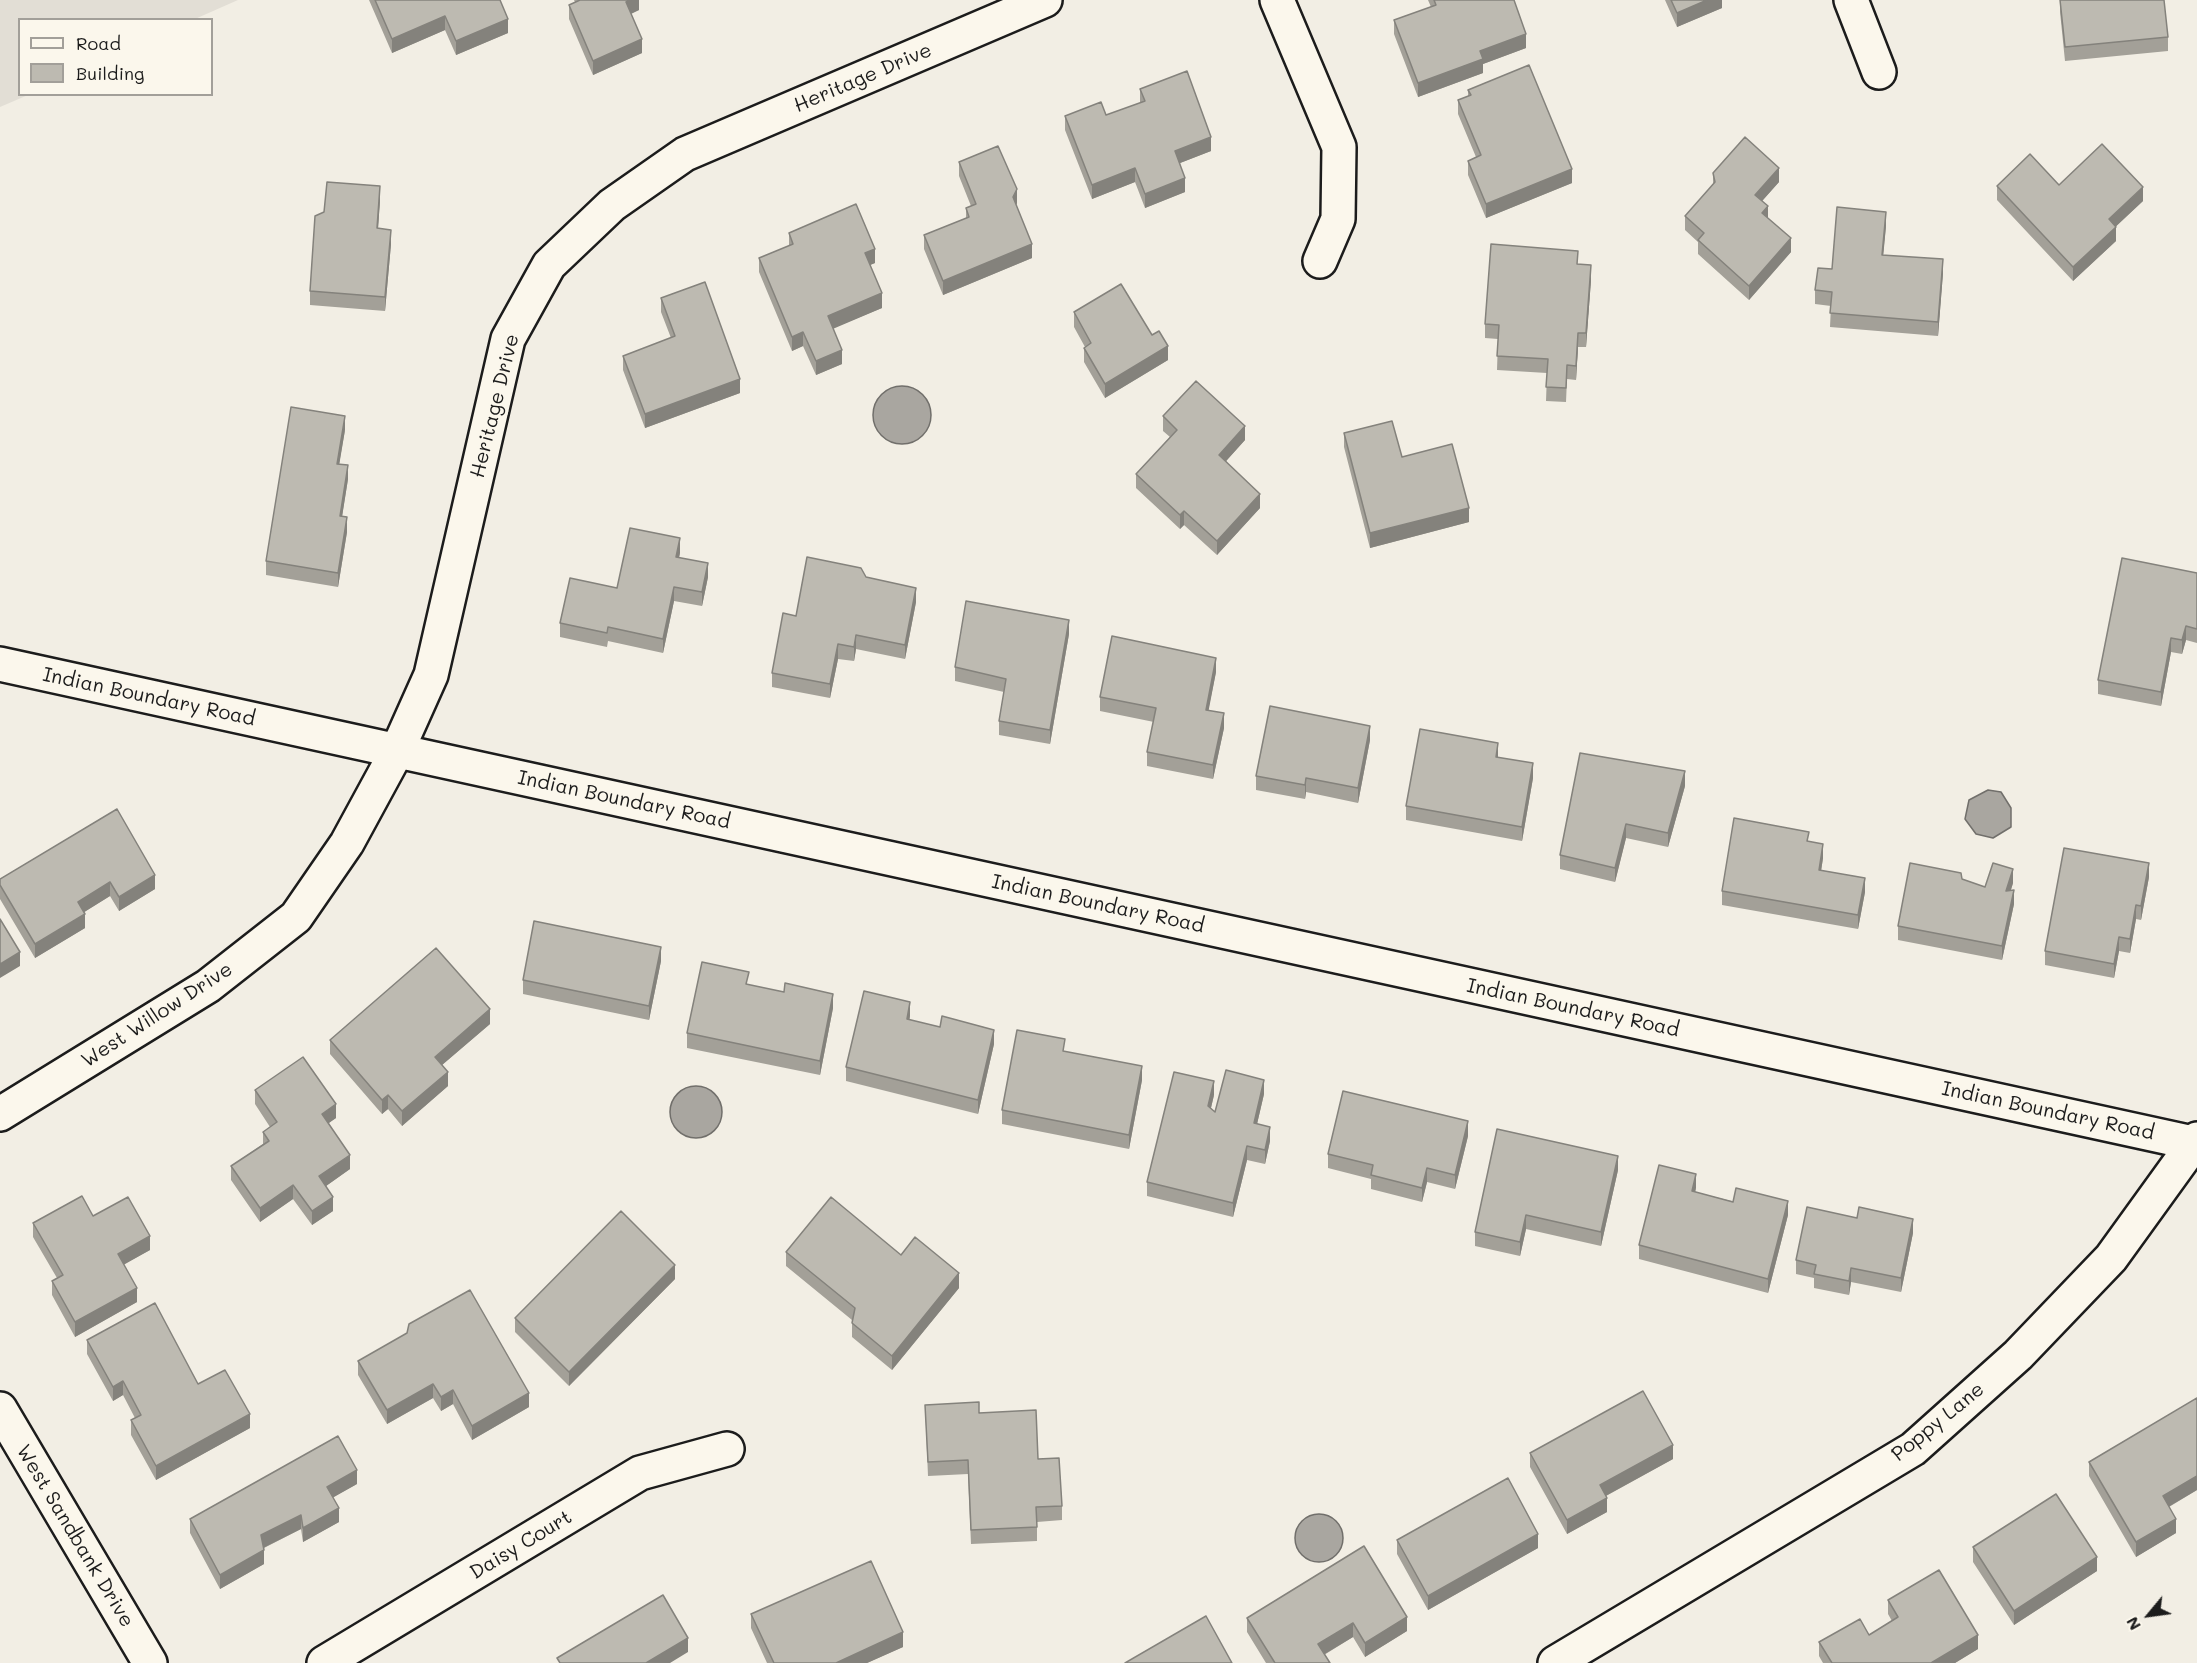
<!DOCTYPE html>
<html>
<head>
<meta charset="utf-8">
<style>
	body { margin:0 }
	#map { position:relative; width:2197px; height:1663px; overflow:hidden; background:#f2eee4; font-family:Mali,sans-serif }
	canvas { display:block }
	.legend { position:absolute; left:18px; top:18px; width:195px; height:78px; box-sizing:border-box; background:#fbf7ec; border:2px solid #a29f99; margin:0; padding:8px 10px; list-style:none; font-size:18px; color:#1c1c1c }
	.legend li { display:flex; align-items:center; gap:12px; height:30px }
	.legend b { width:30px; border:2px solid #a29f99 }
	.north { position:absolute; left:2119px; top:1585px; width:60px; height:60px; -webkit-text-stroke:4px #fbf7ec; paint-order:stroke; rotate:241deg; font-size:16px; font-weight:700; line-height:24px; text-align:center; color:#1c1c1c }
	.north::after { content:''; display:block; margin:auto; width:21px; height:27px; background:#1c1c1c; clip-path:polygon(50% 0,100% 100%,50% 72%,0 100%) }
</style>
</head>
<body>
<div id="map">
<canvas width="2197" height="1663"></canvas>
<ul class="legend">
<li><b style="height:8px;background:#fbf7ec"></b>Road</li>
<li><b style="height:16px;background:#bdbab1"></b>Building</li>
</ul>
<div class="north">N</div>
</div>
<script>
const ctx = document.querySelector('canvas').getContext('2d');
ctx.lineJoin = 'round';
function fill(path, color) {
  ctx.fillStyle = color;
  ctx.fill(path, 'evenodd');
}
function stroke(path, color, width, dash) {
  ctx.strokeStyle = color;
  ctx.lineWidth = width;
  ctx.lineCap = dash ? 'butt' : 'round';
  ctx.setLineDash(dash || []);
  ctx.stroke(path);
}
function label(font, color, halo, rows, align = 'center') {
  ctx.font = font + ' Mali,sans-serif';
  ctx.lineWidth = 6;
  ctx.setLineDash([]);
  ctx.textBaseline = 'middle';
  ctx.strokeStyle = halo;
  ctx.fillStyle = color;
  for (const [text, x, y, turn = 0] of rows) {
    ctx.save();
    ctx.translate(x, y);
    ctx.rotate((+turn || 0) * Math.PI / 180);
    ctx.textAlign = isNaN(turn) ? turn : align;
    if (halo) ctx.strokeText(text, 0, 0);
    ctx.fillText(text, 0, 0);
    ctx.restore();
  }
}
const built = new Path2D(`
	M0,0H238L195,19L20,20V94L28,95L0,107Z`);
const water = new Path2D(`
	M873 415a29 29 0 1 1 58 0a29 29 0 1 1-58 0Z
	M1988,790L2001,792L2011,808V827L1993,838L1976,834L1965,819L1969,800Z
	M670 1112a26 26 0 1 1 52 0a26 26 0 1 1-52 0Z
	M1295 1538a24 24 0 1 1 48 0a24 24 0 1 1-48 0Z`);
const minor = new Path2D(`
	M1277,0L1339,147L1338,219L1320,261
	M1851,0L1879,72
	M0,664L2197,1144
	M0,1114L208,986L296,917L347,843L397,751L431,675L508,339L549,265L612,205L685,154L1045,0
	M0,1409L150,1663
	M324,1663L640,1473L727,1449
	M1555,1663L1913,1449L2018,1355L2111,1258L2197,1139`);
const wall = new Path2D(`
	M369,0H500L508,33L456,55L445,30L392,53Z
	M574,0H639V10L631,14L642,53L593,75L569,19V5L575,2Z
	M1428,0H1514L1526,48L1483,64V73L1418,97L1394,34V20L1431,7Z
	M1665,0H1722V8L1677,27Z
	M2060,0L2168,37V51L2065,61L2060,12Z
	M1140,89L1211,151L1180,163L1185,192L1145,208L1135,182L1092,199L1065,130V116L1106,115L1140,103Z
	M1468,90L1572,183L1486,218L1468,175V161L1476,157L1458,114V100L1468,96Z
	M959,162L1017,203L1016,205L1032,258L943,295L924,249V235L966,218V208L971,206L959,176Z
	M1713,173L1779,182L1762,201L1768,218L1791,252L1749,300L1698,254V242L1685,230V216L1713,185Z
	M2059,185L2143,201L2116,226V241L2073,281L1997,200V186Z
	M380,200L378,229L391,244L385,311L310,305V291Z
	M1886,226L1883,255L1943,273L1938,336L1830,327L1831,306L1815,304V290L1832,269Z
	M789,233L875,263L870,265L882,308L833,328L842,364L816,375L803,346L792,351L759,272V258L789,246Z
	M1578,264L1591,280L1586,347H1578L1576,380L1567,379L1566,402L1546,401L1547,373L1497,370L1498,339L1485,338V324Z
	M661,298L740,393L645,428L623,370V356L671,338L661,312Z
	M1074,312L1168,360L1105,398L1084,362V348L1085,347L1074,327Z
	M1163,416L1245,440L1226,461L1260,508L1217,555L1184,525L1180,529L1136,488V474L1170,437L1163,431Z
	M345,430L339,464L348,479L342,516L347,532L338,587L266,575V561Z
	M1344,433L1402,457L1469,522L1370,548L1344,447Z
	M680,553L679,557L708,577L702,606L674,601L663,653L608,641L607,647L560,637V623L617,588Z
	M2197,573V643L2186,640L2182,654L2171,652L2161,706L2098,694V680Z
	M866,577L916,602L905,659L856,649L854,661L838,659L830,698L772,687V673L796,616Z
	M1069,634L1050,744L999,735V721L1004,692L955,681V667Z
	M1216,672L1208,711L1224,728L1213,779L1147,766V752L1154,722L1100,711V697Z
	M1370,740L1358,803L1306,792L1305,799L1256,790V776Z
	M1498,757L1533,778L1522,841L1406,820V806Z
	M1685,786L1668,847L1626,838L1615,882L1560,869V855Z
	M117,809L155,889L119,911L110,896L84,912L85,928L35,958L0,899V879Z
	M1809,841L1823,858L1821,871L1865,892L1858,929L1722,905V891Z
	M2149,877L2141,920L2136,919L2130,953L2119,951L2114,978L2045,965V951Z
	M1962,879L1985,887L2013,883L2011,890L2014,904L2002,960L1898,940V926Z
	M661,961L649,1020L523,994V980Z
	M749,985L833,1008L820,1075L687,1048V1033Z
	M910,1016L909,1020L994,1044L978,1114L846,1081V1067Z
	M490,1024L442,1065L448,1086L402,1126L388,1109L382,1114L330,1054V1040Z
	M1142,1080L1129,1149L1002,1124V1110Z
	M255,1090L336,1118L328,1123L350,1169L326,1186L333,1211L312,1225L293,1199L260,1222L231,1180V1166L263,1144V1132L270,1127L255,1104Z
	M1264,1094L1257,1124L1270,1141L1265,1164L1247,1160L1233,1217L1147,1196V1182L1214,1095L1211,1108L1215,1112Z
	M1468,1136L1455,1189L1427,1182L1422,1202L1371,1189V1179L1328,1168V1154Z
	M1618,1170L1601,1246L1526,1229L1520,1256L1475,1246V1232Z
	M1696,1188L1695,1192L1788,1215L1768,1293L1639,1259V1245Z
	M93,1216L150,1250L124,1264L137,1302L75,1337L52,1295V1281L57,1278L33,1237V1223Z
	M1913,1233L1901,1292L1851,1282L1849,1295L1814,1288V1278L1796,1274V1260Z
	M786,1252L901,1255L959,1288L892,1370L852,1337V1320L786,1266Z
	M675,1279L569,1386L515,1332V1318Z
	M87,1340L198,1384L250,1428L156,1480L131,1435V1420L135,1418L123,1395L113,1401L87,1354Z
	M358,1361L529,1407L472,1440L453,1404L441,1411L433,1398L387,1424L358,1375Z
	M2197,1398V1490L2169,1507L2176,1533L2136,1557L2089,1476V1462Z
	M925,1405L979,1413L1038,1459L1062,1506V1520L1037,1522V1541L971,1544L968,1474L928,1476Z
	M1530,1453L1673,1459L1606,1496L1607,1512L1567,1534L1530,1467Z
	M357,1484L333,1497L339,1522L303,1542L301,1529L264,1548V1564L220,1589L190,1533V1519Z
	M1397,1540L1538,1548L1428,1610L1397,1554Z
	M1364,1546L1407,1631L1365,1657L1353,1637L1324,1655L1330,1663H1266L1247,1632V1618Z
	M1973,1547L2097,1571L2014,1625L1973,1562Z
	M1888,1600L1978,1649L1955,1663H1823L1819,1656V1642L1869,1635L1892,1621L1888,1614Z
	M751,1614L903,1647L867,1663H767L751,1628Z`);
const shadedWall = new Path2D(`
	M631,0H639V10L626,16V2Z
	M1707,0H1722V8L1677,27V13Z
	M445,16V30L392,53V39Z
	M508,19V33L456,55V41Z
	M1526,34V48L1483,64V73L1418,97V83L1480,51Z
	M642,39V53L593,75V61Z
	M1211,137V151L1175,165V151Z
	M1135,168V182L1092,199V185Z
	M1779,168V182L1755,209V195Z
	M1572,169V183L1486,218V204Z
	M1185,178V192L1145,208V194Z
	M380,186V200L377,243V228Z
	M2143,187V201L2109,233V219Z
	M1017,189V203L1013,212V197Z
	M1768,206V220L1762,213Z
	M1886,212V226L1882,269V255Z
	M2116,227V241L2073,281V267Z
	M391,230V244L385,311V297Z
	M1791,238V252L1749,300V286Z
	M1032,244V258L943,295V281Z
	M875,249V263L865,267V253Z
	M1943,259V273L1938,336V322Z
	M1591,265V280L1586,347V333Z
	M882,293V308L828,331V316Z
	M803,332V346L792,351V337Z
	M1578,333V347L1576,380V366Z
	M1168,346V360L1105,398V384Z
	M842,350V364L816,375V361Z
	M740,379V393L645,428V414Z
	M345,416V430L337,478V464Z
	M1245,426V440L1219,469V455Z
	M348,465V479L340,530V516Z
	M1260,494V508L1217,555V541Z
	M1469,508V522L1370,548V533Z
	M1184,511V525L1180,529V515Z
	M347,517V532L338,587V573Z
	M680,538V553L676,571V557Z
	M708,563V577L702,606V592Z
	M674,587V601L663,653V639Z
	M916,588V602L905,659V645Z
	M1069,620V634L1050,744V730Z
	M2186,626V640L2182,654V640Z
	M856,635V649L854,661V647Z
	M2171,638V652L2161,706V692Z
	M838,644V659L830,698V684Z
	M1216,658V672L1206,724V710Z
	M1224,713V728L1213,779V765Z
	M1370,726V740L1358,803V788Z
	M1498,743V757H1496Z
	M1533,763V778L1522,841V827Z
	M1685,771V786L1668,847V833Z
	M1306,778V792L1305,799V785Z
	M1626,824V838L1615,882V868Z
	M1823,844V858L1819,884V870Z
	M2149,863V877L2141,920V906Z
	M2013,869V883L2006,905V891Z
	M155,875V889L119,911V897Z
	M1865,878V892L1858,929V915Z
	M110,882V896L78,916V902Z
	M2014,890V904L2002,960V946Z
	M2136,905V919L2130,953V939Z
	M85,914V928L35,958V944Z
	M2119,937V951L2114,978V964Z
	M661,947V961L649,1020V1006Z
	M20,952V966L0,978V964Z
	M833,994V1008L820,1075V1061Z
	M910,1002V1016L907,1033V1019Z
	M490,1009V1024L435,1071V1057Z
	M994,1030V1044L978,1114V1100Z
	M1142,1066V1080L1129,1149V1135Z
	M448,1072V1086L402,1126V1111Z
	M1264,1080V1094L1254,1137V1123Z
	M1214,1081V1095L1208,1120V1106Z
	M388,1095V1109L382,1114V1100Z
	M336,1104V1118L322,1128V1114Z
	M1468,1121V1136L1455,1189V1175Z
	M1270,1127V1141L1265,1164V1150Z
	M1247,1146V1160L1233,1217V1203Z
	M350,1155V1169L319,1191V1176Z
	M1618,1156V1170L1601,1246V1232Z
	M1427,1168V1182L1422,1202V1188Z
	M1696,1174V1188L1692,1205V1191Z
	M293,1185V1199L260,1222V1208Z
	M333,1197V1211L312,1225V1211Z
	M1788,1201V1215L1768,1293V1279Z
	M1526,1215V1229L1520,1256V1242Z
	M1913,1219V1233L1901,1292V1278Z
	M150,1236V1250L118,1268V1254Z
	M675,1265V1279L569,1386V1372Z
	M1851,1268V1282L1849,1295V1281Z
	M959,1273V1288L892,1370V1356Z
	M137,1288V1302L75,1337V1322Z
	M123,1381V1395L113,1401V1387Z
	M433,1384V1398L387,1424V1410Z
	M453,1390V1404L441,1411V1397Z
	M529,1393V1407L472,1440V1426Z
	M250,1414V1428L156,1480V1466Z
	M1673,1445V1459L1600,1499V1485Z
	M357,1470V1484L327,1501V1487Z
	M2197,1476V1490L2163,1510V1496Z
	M1607,1498V1512L1567,1534V1520Z
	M339,1508V1522L303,1542V1528Z
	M301,1515V1529L261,1549V1535Z
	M2176,1519V1533L2136,1557V1542Z
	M1538,1534V1548L1428,1610V1596Z
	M264,1550V1564L220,1589V1575Z
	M2097,1557V1571L2014,1625V1611Z
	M1407,1617V1631L1365,1657V1643Z
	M1353,1623V1637L1318,1658V1644Z
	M903,1632V1647L867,1663H836Z
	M1978,1635V1649L1955,1663H1931Z
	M688,1638V1652L670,1663H646Z`);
const building = new Path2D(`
	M375,0H500L508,19L456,41L445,16L392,39Z
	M580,0H631L626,2L642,39L593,61L569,5Z
	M1434,0H1514L1526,34L1480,51L1483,59L1418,83L1394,20L1436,5Z
	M1671,0H1707L1677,13Z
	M2060,0H2164L2168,37L2065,47Z
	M1529,65L1572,169L1486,204L1468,161L1481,155L1458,100L1471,95L1468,90Z
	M1187,71L1211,137L1175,151L1185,178L1145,194L1135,168L1092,185L1065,116L1101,102L1106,115L1145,101L1140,89Z
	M1745,137L1779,168L1755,195L1768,206L1762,213L1791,238L1749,286L1698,240L1704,233L1685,216L1715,182L1713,173Z
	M2102,144L2143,187L2109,219L2116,227L2073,267L1997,186L2030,154L2059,185Z
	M998,146L1017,189L1013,197L1032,244L943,281L924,235L969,217L966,208L976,204L959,162Z
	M327,182L380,186L377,228L391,230L385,297L310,291L315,216L324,212Z
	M856,204L875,249L865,253L882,293L828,316L842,350L816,361L803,332L792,337L759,258L793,244L789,233Z
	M1837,207L1886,212L1882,255L1943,259L1938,322L1830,313L1832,292L1815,290L1818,268L1832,269Z
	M1491,244L1578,251L1577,264L1591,265L1586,333H1578L1576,366L1567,365L1566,388L1546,387L1548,359L1497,356L1499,325L1485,324Z
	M705,282L740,379L645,414L623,356L675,336L661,298Z
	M1121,284L1152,335L1159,331L1168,346L1105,384L1084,348L1091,343L1074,312Z
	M1196,381L1245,426L1219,455L1260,494L1217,541L1184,511L1180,515L1136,474L1177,430L1163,416Z
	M291,407L345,416L337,464L348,465L340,516L347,517L338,573L266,561Z
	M1392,421L1402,457L1452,444L1469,508L1370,533L1344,433Z
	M630,528L680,538L676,557L708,563L702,592L674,587L663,639L608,627L607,633L560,623L570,578L617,588Z
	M807,557L861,568L866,577L916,588L905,645L856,635L854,647L838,644L830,684L772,673L783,613L796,616Z
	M2122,558L2197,573V629L2186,626L2182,640L2171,638L2161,692L2098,680Z
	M966,601L1069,620L1050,730L999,721L1006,679L955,667Z
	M1112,636L1216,658L1206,710L1224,713L1213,765L1147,752L1156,708L1100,697Z
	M1270,706L1370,726L1358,788L1306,778L1305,785L1256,776Z
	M1420,729L1498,743L1496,757L1533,763L1522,827L1406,806Z
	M1580,753L1685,771L1668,833L1626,824L1615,868L1560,855Z
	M117,809L155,875L119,897L110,882L78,902L85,914L35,944L0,885V879Z
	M1734,818L1809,832L1807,841L1823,844L1819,870L1865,878L1858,915L1722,891Z
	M2064,848L2149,863L2141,906L2136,905L2130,939L2119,937L2114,964L2045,951Z
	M1910,863L1961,873L1962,879L1985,887L1993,863L2013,869L2006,891L2014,890L2002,946L1898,926Z
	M0,919L20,952L0,964Z
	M534,921L661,947L649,1006L523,980Z
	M436,948L490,1009L435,1057L448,1072L402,1111L388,1095L382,1100L330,1040Z
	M702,962L749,972L746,984L784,992L785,983L833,994L820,1061L687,1033Z
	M864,991L910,1002L907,1019L940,1027L942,1016L994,1030L978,1100L846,1067Z
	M1017,1030L1065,1039L1063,1051L1142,1066L1129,1135L1002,1110Z
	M303,1057L336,1104L322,1114L350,1155L319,1176L333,1197L312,1211L293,1185L260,1208L231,1166L269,1141L263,1132L277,1122L255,1090Z
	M1226,1070L1264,1080L1254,1123L1270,1127L1265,1150L1247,1146L1233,1203L1147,1182L1174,1072L1214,1081L1208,1106L1215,1112Z
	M1343,1091L1468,1121L1455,1175L1427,1168L1422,1188L1371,1175L1373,1165L1328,1154Z
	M1497,1129L1618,1156L1601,1232L1526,1215L1520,1242L1475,1232Z
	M1659,1165L1696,1174L1692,1191L1733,1202L1736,1188L1788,1201L1768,1279L1639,1245Z
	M82,1196L93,1216L128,1197L150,1236L118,1254L137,1288L75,1322L52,1281L63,1275L33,1223Z
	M831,1197L901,1255L915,1237L959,1273L892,1356L852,1323L855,1308L786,1252Z
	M1807,1207L1857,1218L1859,1207L1913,1219L1901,1278L1851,1268L1849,1281L1814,1274L1816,1265L1796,1260Z
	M621,1211L675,1265L569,1372L515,1318Z
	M470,1290L529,1393L472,1426L453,1390L441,1397L433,1384L387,1410L358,1361L407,1333L409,1324Z
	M155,1303L198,1384L225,1370L250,1414L156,1466L131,1420L141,1415L123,1381L113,1387L87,1340Z
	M1643,1391L1673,1445L1600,1485L1607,1498L1567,1520L1530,1453Z
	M2197,1398V1476L2163,1496L2176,1519L2136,1542L2089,1462Z
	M979,1402V1413L1036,1410L1038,1459L1059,1458L1062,1506L1036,1507L1037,1527L971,1530L968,1460L928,1462L925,1405Z
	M338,1436L357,1470L327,1487L339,1508L303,1528L301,1515L261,1535L264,1550L220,1575L190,1519Z
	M1508,1478L1538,1534L1428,1596L1397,1540Z
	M2056,1494L2097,1557L2014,1611L1973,1547Z
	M1364,1546L1407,1617L1365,1643L1353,1623L1318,1644L1330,1663H1275L1247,1618Z
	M871,1561L903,1632L836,1663H774L751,1614Z
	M1939,1570L1978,1635L1931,1663H1832L1819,1642L1860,1619L1869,1635L1898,1617L1888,1600Z
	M663,1595L688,1638L646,1663H560L557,1658Z
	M1206,1616L1232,1663H1125Z`);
const streetNames = [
	["Heritage Drive",863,78,-23],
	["Heritage Drive",495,406,-76],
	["Indian Boundary Road",149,697,12],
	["Indian Boundary Road",624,800,12],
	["Indian Boundary Road",1098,904,12],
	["Indian Boundary Road",1573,1008,12],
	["West Willow Drive",157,1015,-33],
	["Indian Boundary Road",2048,1111,12],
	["Poppy Lane",1938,1422,-39],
	["West Sandbank Drive",75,1536,59],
	["Daisy Court",521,1545,-31]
];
fill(built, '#e2ded5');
fill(water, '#a9a6a0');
stroke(water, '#716f6b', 1.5);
stroke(minor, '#1c1c1c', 38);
stroke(minor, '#fbf7ec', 33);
fill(wall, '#a3a098');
fill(shadedWall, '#84827c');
fill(building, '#bdbab1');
stroke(building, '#84827c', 1.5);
label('20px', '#1c1c1c', '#fbf7ec', streetNames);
</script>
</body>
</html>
